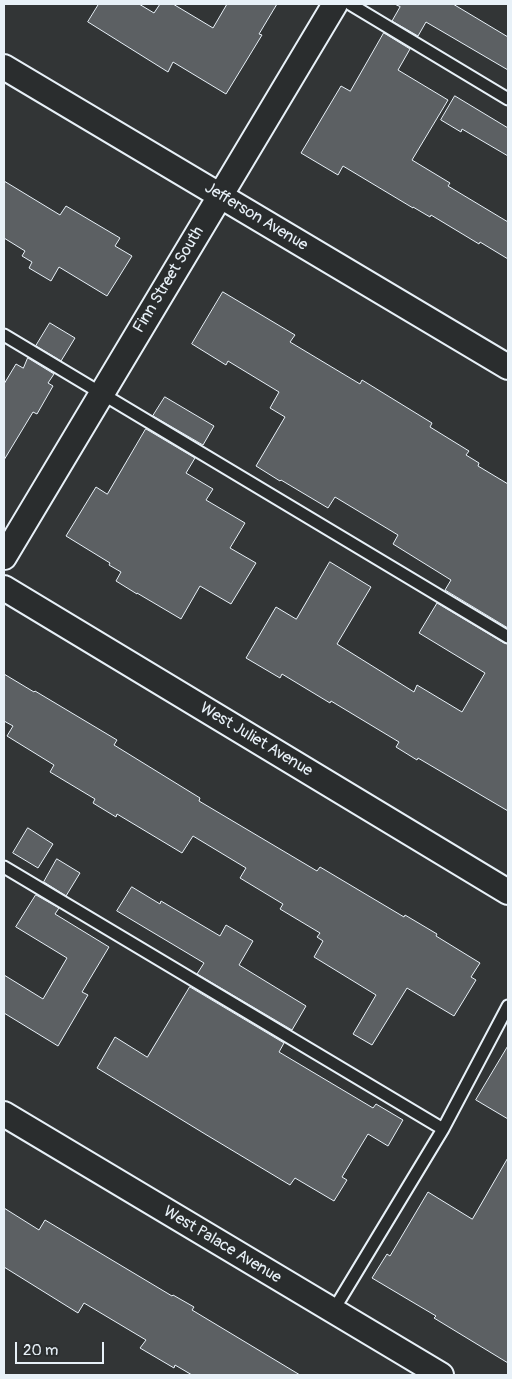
<!DOCTYPE html>
<html>
<head>
<meta charset="utf-8">
<style>
	body { margin:0 }
	#map { position:relative; width:512px; height:1379px; overflow:hidden; background:#323536; font-family:Pangolin,sans-serif }
	canvas { display:block }
	.frame { position:absolute; inset:0; border:5px solid #e8f1f8; pointer-events:none }
	.scale { position:absolute; left:15px; top:1342px; width:89px; height:22px; box-sizing:border-box; border:2px solid #e8f1f8; border-top:0; padding-left:6px; font-size:15px; line-height:18px; white-space:nowrap; color:#e8f1f8; -webkit-text-stroke:4px #2a2d2e; paint-order:stroke }
</style>
</head>
<body>
<div id="map">
<canvas width="512" height="1379"></canvas>
<div class="frame"></div>
<div class="scale">20 m</div>
</div>
<script>
const ctx = document.querySelector('canvas').getContext('2d');
ctx.lineJoin = 'round';
function fill(path, color) {
  ctx.fillStyle = color;
  ctx.fill(path, 'evenodd');
}
function stroke(path, color, width, dash) {
  ctx.strokeStyle = color;
  ctx.lineWidth = width;
  ctx.lineCap = dash ? 'butt' : 'round';
  ctx.setLineDash(dash || []);
  ctx.stroke(path);
}
function label(font, color, halo, rows, align = 'center') {
  ctx.font = font + ' Pangolin,sans-serif';
  ctx.lineWidth = 4.5;
  ctx.setLineDash([]);
  ctx.textBaseline = 'middle';
  ctx.strokeStyle = halo;
  ctx.fillStyle = color;
  for (const [text, x, y, turn = 0] of rows) {
    ctx.save();
    ctx.translate(x, y);
    ctx.rotate((+turn || 0) * Math.PI / 180);
    ctx.textAlign = isNaN(turn) ? turn : align;
    if (halo) ctx.strokeText(text, 0, 0);
    ctx.fillText(text, 0, 0);
    ctx.restore();
  }
}
const building = new Path2D(`
	M99,4H139L154,13L160,4H173L213,28L227,4H277L259,34L262,35L226,94L173,62L168,72L88,22Z
	M395,4H453L508,37V70L426,22L418,36L392,21L400,7Z
	M384,33L410,49L398,70L448,100L412,160L450,183L448,186L508,222V259L480,242L479,244L431,215L430,217L413,207V208L343,166L338,175L301,153L341,86L350,91Z
	M455,96L508,128V156L462,129L461,132L441,120Z
	M4,181L60,215L66,206L120,238L115,246L132,256L107,296L59,267L51,281L29,268L32,262L22,256L25,251L4,238Z
	M223,292L295,335L290,342L360,384L362,380L432,423L430,427L469,451L466,455L479,463L478,466L508,484V628L445,590L451,580L393,544L398,535L335,497L328,508L281,480L280,481L256,466L285,417L270,408L279,392L228,361L226,365L192,344Z
	M50,323L75,338L61,361L36,346Z
	M28,358L54,374L48,383L53,386L37,414L33,412L4,460V384L16,364L23,368Z
	M165,397L214,426L203,445L153,416Z
	M146,429L195,458L186,473L213,489L206,500L245,523L230,548L256,563L231,604L200,586L181,619L137,593V594L116,581L121,572L109,565L110,563L66,536L96,487L107,494Z
	M330,562L371,587L337,644L414,692L417,685L462,712L485,673L419,633L437,603L504,643L508,644V811L418,758L417,760L396,747L399,742L331,701L330,703L282,674L280,678L246,658L276,607L296,619Z
	M4,674L34,692L35,691L117,740L114,745L200,798L199,801L317,871L320,867L404,917L405,915L437,934L436,936L480,963L471,977L476,980L454,1016L407,988L372,1045L353,1034L376,995L314,957L323,941L317,937L320,933L280,909L283,904L240,878L246,868L193,836L182,853L117,814L116,817L93,803L95,799L50,772L54,765L7,736L13,726L4,721Z
	M28,828L53,844L38,868L13,853Z
	M57,859L80,873L66,896L44,882Z
	M132,887L160,904L161,901L220,936L226,925L253,941L239,965L306,1006L292,1030L197,974L204,963L117,911Z
	M36,895L59,908L55,914L109,947L82,992L88,995L58,1046L4,1013V975L43,999L67,958L16,927Z
	M190,987L284,1043L279,1052L373,1108L376,1104L403,1120L388,1146L368,1134L342,1177L347,1180L334,1201L295,1178L290,1185L205,1134L97,1068L115,1037L147,1057Z
	M508,1046V1119L476,1100Z
	M508,1158V1363L434,1318L436,1316L372,1278L387,1254L390,1256L428,1192L472,1219Z
	M4,1208L39,1230L45,1220L172,1296L173,1295L194,1307L192,1310L300,1375H192L175,1365L174,1368L140,1348L146,1340L84,1303L78,1313L4,1267Z`);
const service = new Path2D(`
	M350,4L508,99
	M4,335L508,637
	M4,867L443,1129
	M333,1311L443,1129L508,1006`);
const minor = new Path2D(`
	M4,67L508,367
	M4,557L335,4
	M4,588L508,892
	M4,1114L441,1375`);
const streetNames = [
	["Jefferson Avenue",256,217,31],
	["Finn Street South",169,280,-59],
	["West Juliet Avenue",256,740,31],
	["West Palace Avenue",222,1245,31]
];
fill(building, '#5c6063');
stroke(building, '#e8f1f8', 1);
stroke(service, '#e8f1f8', 15);
stroke(minor, '#e8f1f8', 28);
stroke(service, '#2a2d2e', 11);
stroke(minor, '#2a2d2e', 24);
label('16px', '#e8f1f8', '#2a2d2e', streetNames);
</script>
</body>
</html>
